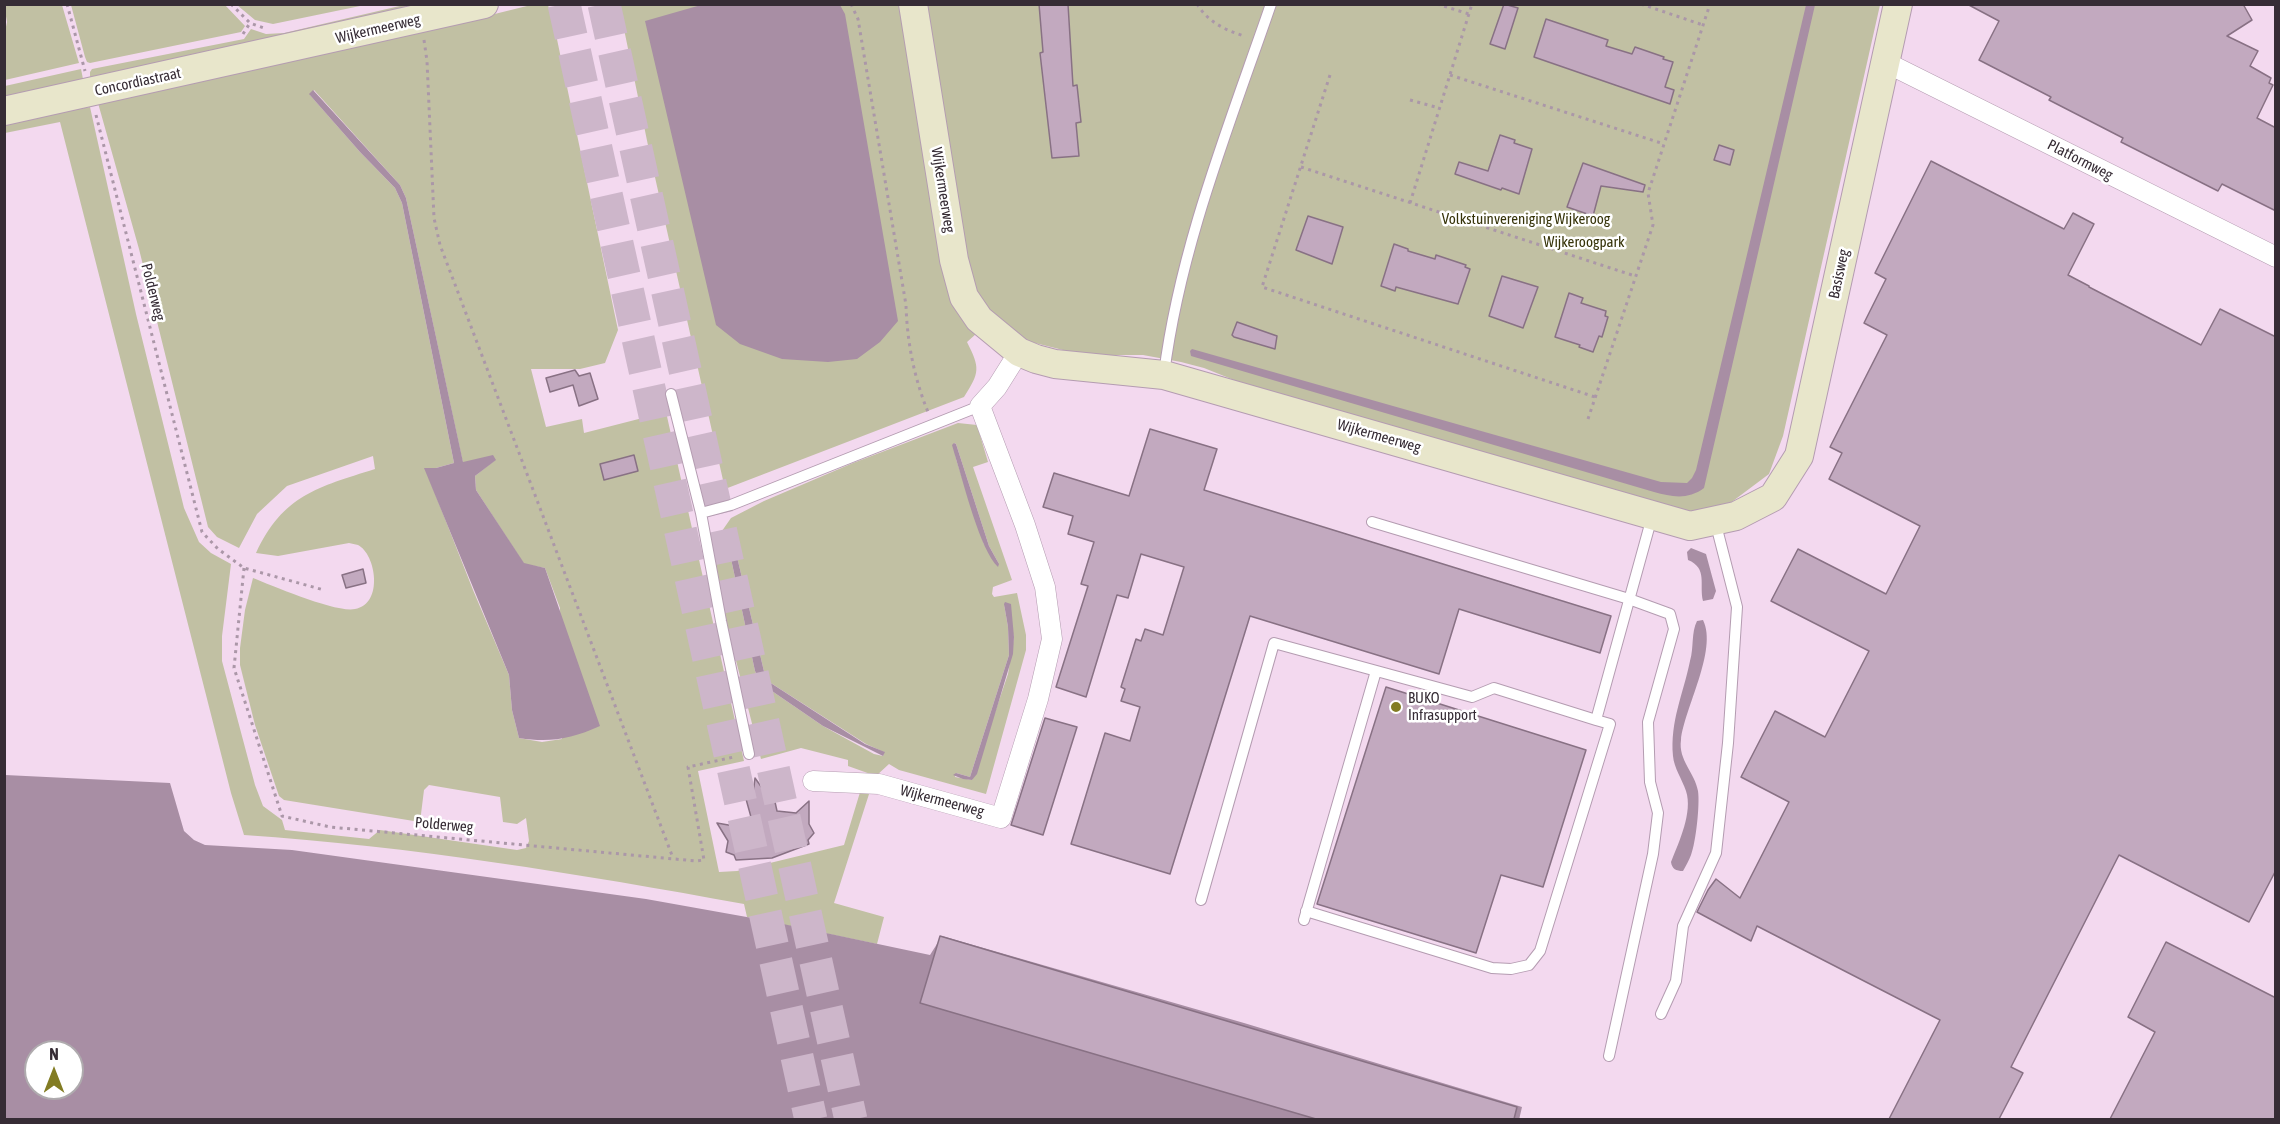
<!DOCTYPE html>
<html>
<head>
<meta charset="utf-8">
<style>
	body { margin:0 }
	#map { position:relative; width:2280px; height:1124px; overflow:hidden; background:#f3d9ef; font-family:"Asap Condensed",sans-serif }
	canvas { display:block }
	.frame { position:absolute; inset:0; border:6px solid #362c35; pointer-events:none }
	.north { position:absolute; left:24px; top:1040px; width:60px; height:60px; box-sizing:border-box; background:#fff; border:2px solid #afabae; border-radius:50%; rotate:0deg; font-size:16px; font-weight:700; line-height:24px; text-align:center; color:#362c35 }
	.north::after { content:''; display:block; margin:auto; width:21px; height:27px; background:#827c23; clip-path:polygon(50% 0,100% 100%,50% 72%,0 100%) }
</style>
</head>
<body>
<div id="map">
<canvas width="2280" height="1124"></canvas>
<div class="frame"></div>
<div class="north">N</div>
</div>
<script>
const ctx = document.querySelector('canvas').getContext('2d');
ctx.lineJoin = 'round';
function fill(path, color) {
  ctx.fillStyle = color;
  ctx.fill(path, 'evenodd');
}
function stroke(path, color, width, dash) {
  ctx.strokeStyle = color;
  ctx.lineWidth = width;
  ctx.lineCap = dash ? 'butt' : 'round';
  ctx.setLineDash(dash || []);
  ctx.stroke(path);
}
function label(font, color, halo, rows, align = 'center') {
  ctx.font = font + ' "Asap Condensed",sans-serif';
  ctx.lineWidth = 5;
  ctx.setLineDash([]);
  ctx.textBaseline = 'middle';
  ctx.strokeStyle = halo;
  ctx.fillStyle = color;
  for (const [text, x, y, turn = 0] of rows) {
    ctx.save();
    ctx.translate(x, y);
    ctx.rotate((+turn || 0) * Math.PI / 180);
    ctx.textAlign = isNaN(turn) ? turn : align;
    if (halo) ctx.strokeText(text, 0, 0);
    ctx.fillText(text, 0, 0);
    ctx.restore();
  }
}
const green = new Path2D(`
	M4,5H62L79,63L5,80L4,36L7,22Z
	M71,5H225L245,26L241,32L90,63L87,62L85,57Z
	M237,5H365L273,24L255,20Z
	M404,5L406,8L158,67L90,77V72L92,69L244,39L251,29L266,34L284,33Z
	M531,5H548L554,25L618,330L605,363L580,369H531L546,427L582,419L584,433L666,412L744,761L698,771L719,872L737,871L844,845L861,789L870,791L834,903L884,917L877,944L747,917L744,904C579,874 411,846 244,835L231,793L60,122L5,133L4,122L90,107L136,314L184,508L199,542L211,553L231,564L222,636V661L255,785L263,806L282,820L285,830L369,839L380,830L517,850L526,848L529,841L526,818L517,824L503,822L500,797L429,785L424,790L420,822L284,800L279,796L255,725L240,665V648L245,610L253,578C273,586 336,613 355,609C384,604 376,554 358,545C355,544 352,544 349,543L278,556L256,553C283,495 318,487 375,469L373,456L287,486L257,514L239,548L217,537L208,527L139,249L98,103L344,46L418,33ZM314,90L400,185L406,198L463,463L495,460L475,476L476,490L524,564L545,568L560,608L562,739L542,742L519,738L512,710L509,675L473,590L425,468H436L454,463L402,203L395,188L360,152L310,95Z
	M619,5H1880L1783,436L1769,474L1729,504L1679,514L1259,390L1204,368L1181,362L1143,355H1104L1067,351L1019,339L995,317L967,342C980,368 980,372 964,397L725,489L650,155Z
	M81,69L83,79L5,101V86Z
	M958,423L977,425L988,462L973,467L1012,580L993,587L992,594L994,597L1017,593L1026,635V650L986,794L899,770L889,764L876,776L848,766V760L801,748L761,759L729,633L713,553L715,541L731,518L764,501L853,463ZM954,443L956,444L989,546L999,564L984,544L956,459ZM731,551H735L738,561L766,680L866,744L884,752L883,756L874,754L823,726L769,689L761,683L755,671L730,554ZM1004,604L1014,637L1008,674L972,780L955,777L956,773L970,777L1009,655L1008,627Z`);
const water = new Path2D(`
	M701,5H840L845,14L898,321L880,342L857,359L828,362L782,359L740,344L716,325L645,21Z
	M1806,5H1815L1704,488C1688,500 1672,497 1654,492L1191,356L1190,351L1192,349L1661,482L1687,483L1692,478L1696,470Z
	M313,90L400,185L406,198L463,462L493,455L496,460L475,476L476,490L524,563L545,568L600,726C571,739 550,743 519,738L512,710L509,675L424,468H436L454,463L402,203L395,188L360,152L309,94Z
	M954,443L956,444L989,546L999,564L998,567C980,550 964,484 956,459L952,445Z
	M1691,548L1706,554L1716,591L1713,599L1703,601C1699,585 1708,568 1688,560L1687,552Z
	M731,551H735L738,561L766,680L865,744L885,752L883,756L823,726L769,689L761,683L755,671L730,554Z
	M1005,602L1011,604L1014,637L1013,654L977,774L972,780L963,779L953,775L956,773L970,777L1009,655L1008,627L1004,604Z
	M1703,620C1718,650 1684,709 1681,740C1678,760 1695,773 1698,791C1700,804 1696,842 1691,855C1689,860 1686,866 1683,871C1676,871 1672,869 1671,862C1679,842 1693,812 1686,791C1682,779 1674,768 1673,756C1670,721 1683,695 1690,661C1694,647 1691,633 1697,621Z
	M5,775L170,783L184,831L194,840L205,845L292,850L646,899L769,921L930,955L942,936L1244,1023L1522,1107L1519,1120H5ZM36,1052H72V1088H36Z`);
const building = new Path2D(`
	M1039,4H1068L1073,86L1077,85L1081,122L1076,123L1079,156L1052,158L1040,53L1043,52Z
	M1504,4L1518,8L1505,49L1490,44Z
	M1967,4H2243L2252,20L2227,36L2258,51L2250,66L2271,78L2269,83L2273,85L2257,118L2276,128V211L2222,184L2218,191L2121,142L2123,138L2049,100L2051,97L1979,60L1999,21Z
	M1546,19L1608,40L1606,46L1632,54L1635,47L1664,57L1663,59L1673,62L1665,87L1674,90L1670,104L1534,57Z
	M1500,135L1515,140L1514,143L1532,149L1519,194L1502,188L1501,190L1455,174L1459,162L1488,171Z
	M1719,145L1734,150L1730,165L1714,160Z
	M1931,161L2064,229L2073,213L2094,224L2068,275L2089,286V287L2201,345L2220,309L2276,337V870L2249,922L2119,855L2011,1067L2023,1073L1999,1119H1889L1940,1020L1757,926L1751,941L1697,912L1708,890L1716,879L1740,898L1789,802L1741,777L1775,711L1825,737L1869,651L1771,601L1798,549L1886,594L1920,526L1829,479L1842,453L1830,447L1887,335L1864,323L1886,279L1875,273Z
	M1583,163L1645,185L1643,192L1601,186L1593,216L1567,207Z
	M1308,216L1343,227L1332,264L1296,250Z
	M1394,244L1408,249V251L1435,259L1436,255L1466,265L1465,267L1470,269L1458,304L1396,287L1395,291L1381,286Z
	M1502,276L1538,287L1523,328L1489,316Z
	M1569,293L1583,298L1581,303L1606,311L1605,316L1608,317L1602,337L1599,336L1593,352L1579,347L1580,345L1555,337Z
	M1237,322L1277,336L1275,349L1234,337L1232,335Z
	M575,370L579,376L590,373L598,399L579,406L573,385L550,392L546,378Z
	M1150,429L1217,449L1204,490L1611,616L1600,653L1459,609L1439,674L1250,616L1170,874L1071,844L1105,733L1130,741L1140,707L1121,701L1125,689L1121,687L1136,639L1141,641L1145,629L1163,635L1184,567L1141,554L1128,598L1117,595L1086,697L1056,687L1088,586L1081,584L1094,542L1068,534L1073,516L1043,507L1054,473L1129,496Z
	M634,455L638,471L604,480L600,464Z
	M363,569L366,583L346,588L342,575Z
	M1386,687L1586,750L1543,887L1501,875L1476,953L1317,904Z
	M1045,718L1077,727L1043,835L1011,825Z
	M755,778L765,792L773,793L777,811L796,813L809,801V824L814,833L808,840L809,844L772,858L736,860L734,855L726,852L728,841L717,823L734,826L751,817L746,799L753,795Z
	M940,936L1517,1107L1514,1119H1316L920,1003Z
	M2166,942L2276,998V1119H2110L2155,1032L2128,1017Z`);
const highwayTunnel = new Path2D(`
	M564,4L811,1120
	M604,4L851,1120`);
const path = new Path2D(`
	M67,4L85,71
	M231,4L250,23L264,28
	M851,4L858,19L906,305C907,341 914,378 928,412
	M1197,4C1208,22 1225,30 1244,36
	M1437,4L1469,14
	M1641,4L1703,25
	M243,34L250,23
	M424,40L427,61L434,218L440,245L673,858
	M1330,75L1262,287L1595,397
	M1450,75L1664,144
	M1410,100L1439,108
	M96,115L202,532L218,549L244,568L324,590
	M1301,167L1635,276
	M1410,203L1472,4
	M1588,419L1653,225L1648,193L1710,4
	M244,568L234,668L282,816L330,827L696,861L704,860L688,767L734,757`);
const lane = new Path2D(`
	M1164,374C1180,247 1229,126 1271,4
	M671,394L701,513
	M1372,522L1629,599L1670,614L1674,629L1648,722L1650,782L1658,813L1653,854L1609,1056
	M749,754L721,621L701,513L731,505L980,406
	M1201,900L1274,643L1472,697L1494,688L1596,720L1652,517
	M1306,911L1492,968L1511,969L1529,965L1540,951L1610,724L1596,720
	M1304,920L1376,671
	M1661,1014L1676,981L1683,926L1716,853L1728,743L1737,607L1715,521`);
const street = new Path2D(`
	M1885,62L2276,257
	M813,781L879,784L1001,818L1038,699L1052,639L1045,587L1025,525L980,406L997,387L1019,352`);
const secondary = new Path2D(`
	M913,4L954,260L964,297L979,319L1019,352L1036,359L1055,364L1164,375L1690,526L1736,516L1773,497L1799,456L1898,4
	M4,111L484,4`);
const markers = [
	[1396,707,6,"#827c23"]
];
const streetNames = [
	["Wijkermeerweg",378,29,-13],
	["Concordiastraat",138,82,-12],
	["Platformweg",2080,160,27],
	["Wijkermeerweg",943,190,81],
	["Basisweg",1839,274,-78],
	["Polderweg",153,292,76],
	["Wijkermeerweg",1379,436,16],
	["Wijkermeerweg",942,801,15],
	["Polderweg",444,825,5]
];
const parkNames = [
	["Volkstuinvereniging Wijkeroog",1526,219],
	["Wijkeroogpark",1584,242]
];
const poiNames = [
	["BUKO",1408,698],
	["Infrasupport",1408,715]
];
fill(green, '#c1c0a3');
fill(water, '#a88ea4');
fill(building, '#c2a9bf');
stroke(building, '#887184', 1.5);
stroke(highwayTunnel, '#cdb6ca', 33, [33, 16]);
stroke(lane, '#b49cb1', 12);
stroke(street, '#b49cb1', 21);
stroke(secondary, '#b49cb1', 30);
stroke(path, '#ab97a8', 3, [3, 4.5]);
stroke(lane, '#fff', 10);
stroke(street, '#fff', 20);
stroke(secondary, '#e8e6cb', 28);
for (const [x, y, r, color] of markers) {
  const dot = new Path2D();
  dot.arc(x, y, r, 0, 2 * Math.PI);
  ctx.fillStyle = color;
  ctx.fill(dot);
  stroke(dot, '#fff', 2);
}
label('15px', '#362c35', '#fff', streetNames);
label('15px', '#363309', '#fff', parkNames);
label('15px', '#362c35', '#fff', poiNames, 'left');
</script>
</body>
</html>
